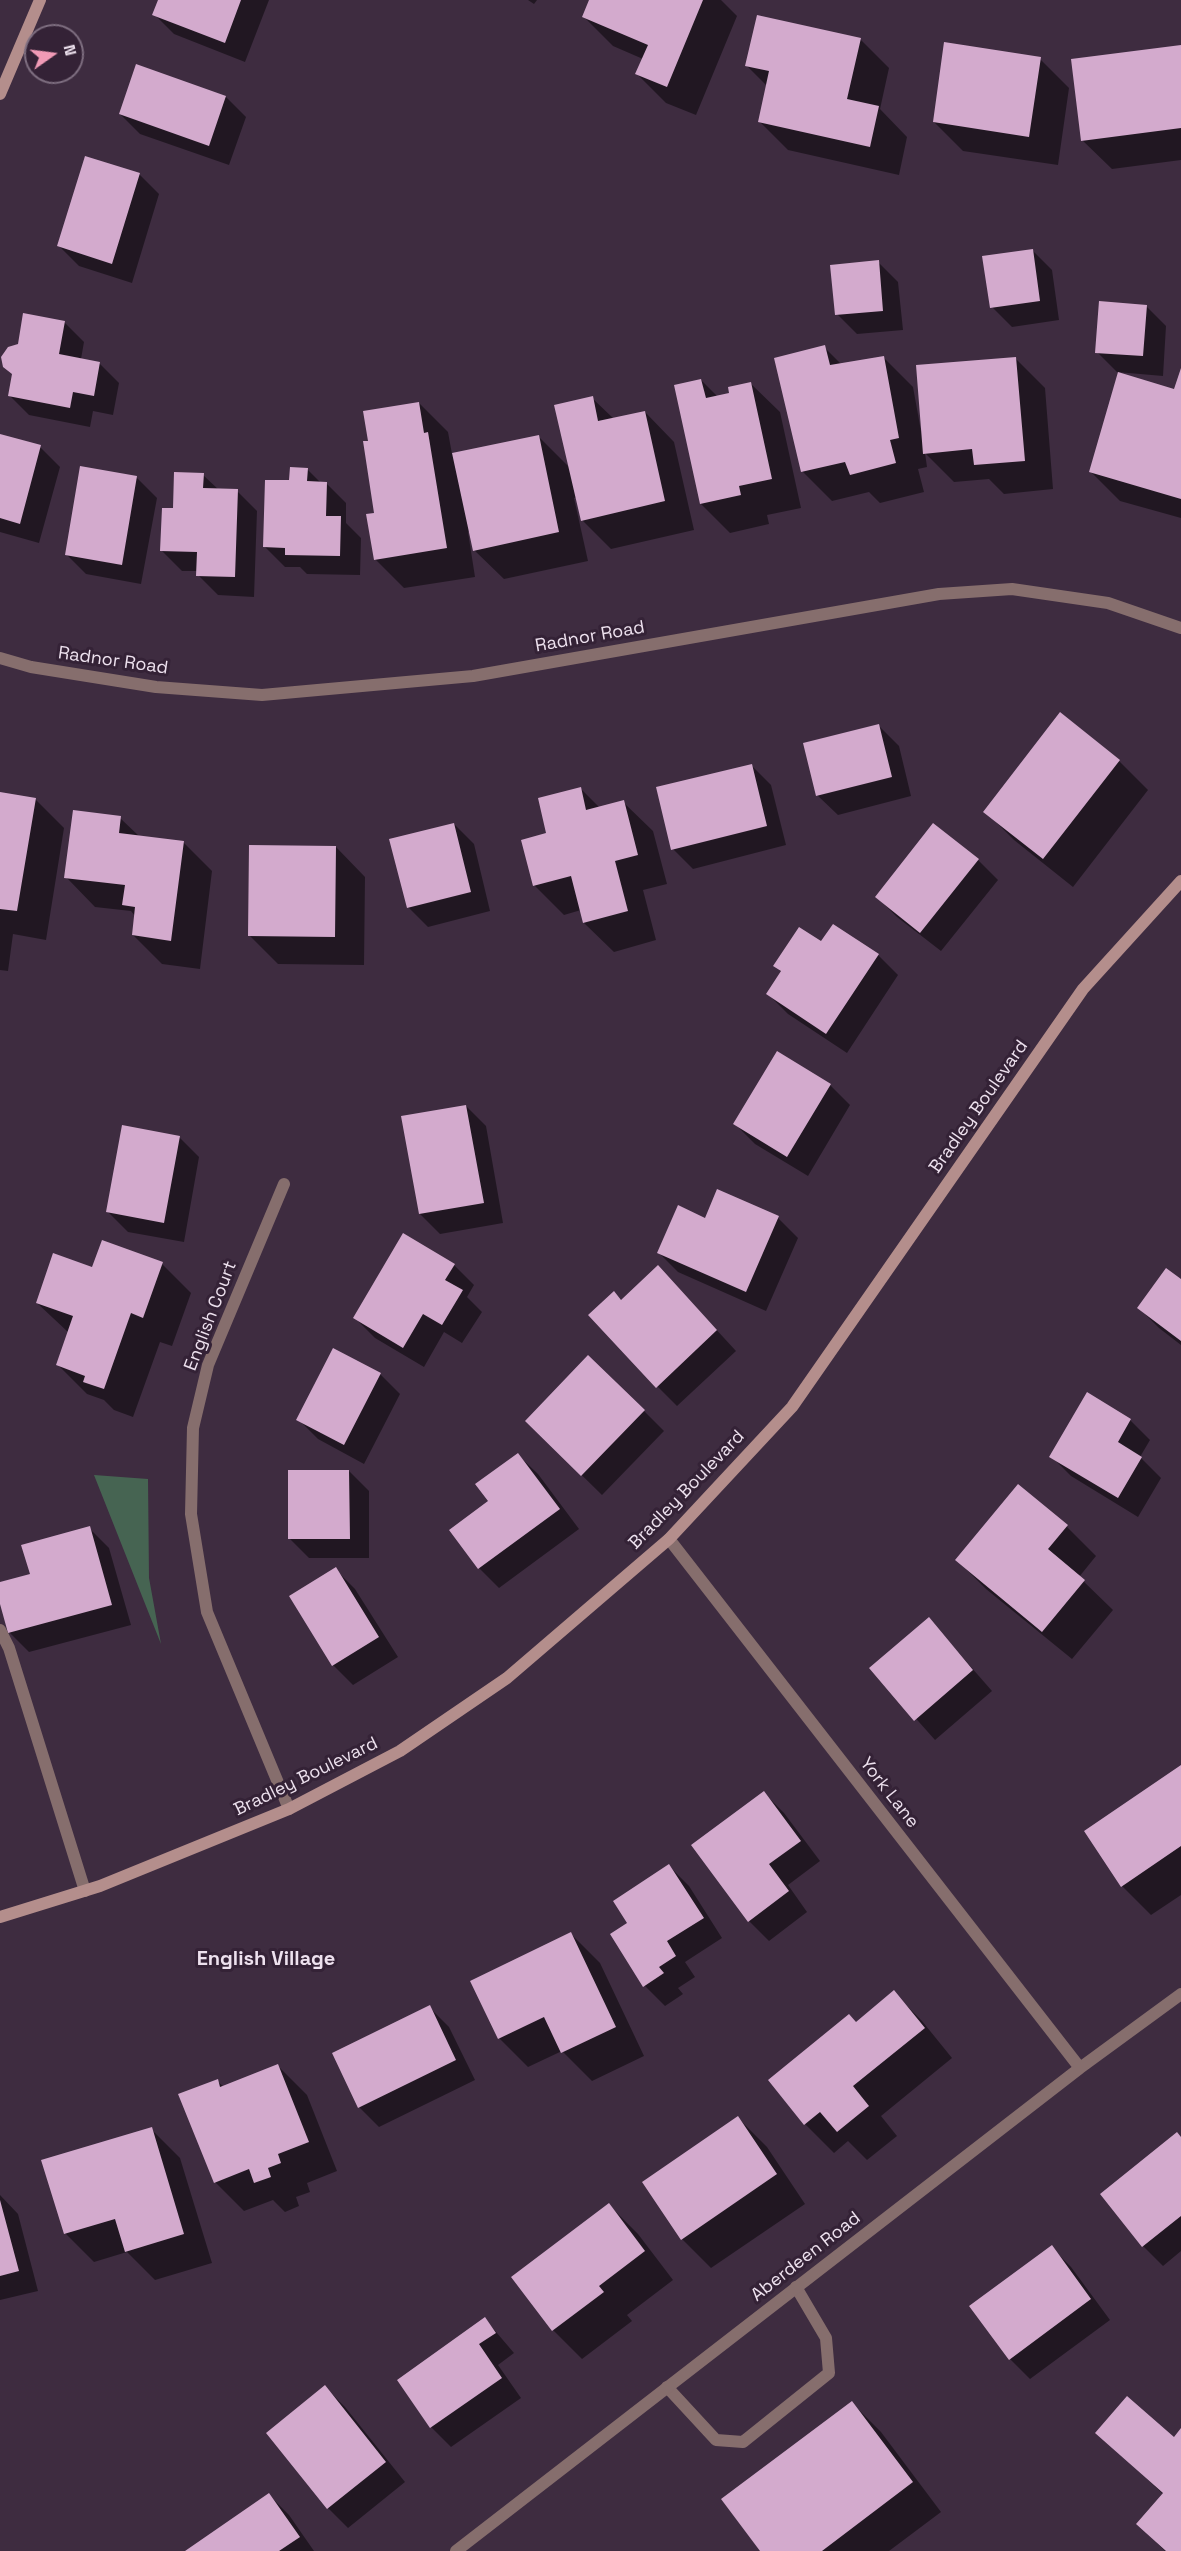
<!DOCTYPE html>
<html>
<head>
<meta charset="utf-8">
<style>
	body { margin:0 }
	#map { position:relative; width:1181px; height:2551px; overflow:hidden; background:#3e2c40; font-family:"Space Grotesk",sans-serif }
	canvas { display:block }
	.north { position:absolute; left:24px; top:24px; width:60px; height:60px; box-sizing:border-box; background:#342236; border:2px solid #7e6e80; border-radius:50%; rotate:76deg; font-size:16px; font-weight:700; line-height:24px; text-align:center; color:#ede1ee }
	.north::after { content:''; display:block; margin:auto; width:21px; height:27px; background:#f09ab6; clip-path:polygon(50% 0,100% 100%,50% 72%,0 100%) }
</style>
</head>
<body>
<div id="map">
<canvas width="1181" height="2551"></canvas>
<div class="north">N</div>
</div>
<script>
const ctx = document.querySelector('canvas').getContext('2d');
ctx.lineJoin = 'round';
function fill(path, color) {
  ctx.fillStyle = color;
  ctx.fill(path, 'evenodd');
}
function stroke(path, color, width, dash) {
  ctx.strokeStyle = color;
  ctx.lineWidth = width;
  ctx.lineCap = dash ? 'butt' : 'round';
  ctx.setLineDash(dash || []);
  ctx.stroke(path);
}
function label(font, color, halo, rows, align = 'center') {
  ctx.font = font + ' "Space Grotesk",sans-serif';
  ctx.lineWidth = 6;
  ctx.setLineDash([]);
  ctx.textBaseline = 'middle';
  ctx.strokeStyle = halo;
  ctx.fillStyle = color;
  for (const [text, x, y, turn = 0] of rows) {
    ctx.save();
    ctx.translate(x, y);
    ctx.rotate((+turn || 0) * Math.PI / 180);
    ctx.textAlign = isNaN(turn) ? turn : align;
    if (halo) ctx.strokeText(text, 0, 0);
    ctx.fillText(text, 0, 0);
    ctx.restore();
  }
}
const green = new Path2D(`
	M94,1475L148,1479L149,1578L161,1644Z`);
const shadow = new Path2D(`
	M160,0H269L245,62L174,34L154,14Z
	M528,0H537L534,4Z
	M591,0H721L737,16L696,115L666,103L637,74L643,59L613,46L584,17Z
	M860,39L889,68L880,109L907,137L899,175L788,150L759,121L767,86L747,66Z
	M1181,46V160L1112,169L1082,140Z
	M1040,59L1069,88L1058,165L963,151L934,122Z
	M226,97L246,117L229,165L140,134L120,114Z
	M139,174L159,194L132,283L79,266L59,246Z
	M1032,250L1052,270L1059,320L1012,327L992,307Z
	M878,262L898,282L903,330L857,334L837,314Z
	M1146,306L1166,326L1163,376L1117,372L1097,352Z
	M64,322L84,342L81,359L99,363L119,383L113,415L93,411L90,427L29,415L9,395L19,345Z
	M824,347L842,365L884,358L913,387L921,431L1015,358L1045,388L1053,489L1004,494L989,479L954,482L925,453L927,467L918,469L924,492L880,503L869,492L832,501L803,472Z
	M1181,371V518L1120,501L1091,472L1175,391Z
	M701,380L718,397L731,394L750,383L780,412L801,508L767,515L769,524L730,533L701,504Z
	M592,398L614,419L645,412L674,442L694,530L611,549L582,520L577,497L574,498L588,561L504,579L474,550L470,531L468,532L475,577L404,588L375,559L376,514L369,442L419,403L448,432L452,454L538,436L570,468Z
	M0,436L40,447L60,467L39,543L0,532Z
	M307,469L321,483H326L346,503V523L361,538L360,575L307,574L300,567H285L265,547L291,482Z
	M203,475L219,490L237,491L257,511L254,597L218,595L198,575V571H182L162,551L175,510Z
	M137,478L157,498L141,584L86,574L66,554Z
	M879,726L899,746L911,796L838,815L817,795Z
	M1119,761L1148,790L1073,887L1014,840L985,811Z
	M751,765L771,785L786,845L693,869L673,849Z
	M580,788L600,808L623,802L653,831L667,884L643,890L656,940L614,952L584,923L581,910L564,915L534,885Z
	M0,794L35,799L64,828L46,940L13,934L8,971L0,970Z
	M120,818L140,837L183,842L212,871L200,969L162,964L133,935L135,916L131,911L95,907L66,877Z
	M454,824L474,844L490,911L428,927L408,907Z
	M336,847L365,877L364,965L278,964L249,935Z
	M978,860L998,880L941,951L897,917L877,897Z
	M821,943L878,955L898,975L847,1053L788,1014L768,994L782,973L775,965Z
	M830,1085L850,1105L808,1176L755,1144L735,1124Z
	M466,1106L486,1126L503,1223L440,1234L420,1214Z
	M179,1137L199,1157L184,1242L128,1232L108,1212Z
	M718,1191L778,1218L798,1238L766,1311L678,1272L658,1252L706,1220Z
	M162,1264L191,1293L172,1346L160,1342L133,1417L114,1410L104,1400L87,1394L58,1365L69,1333L37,1303L93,1268Z
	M454,1265L474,1285L467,1297L482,1312L462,1343L444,1332L424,1367L375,1338L355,1318Z
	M1181,1281V1345L1159,1328L1139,1308Z
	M677,1287L736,1351L677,1406L657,1386L622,1301Z
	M380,1374L400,1394L364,1464L318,1439L298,1419Z
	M1088,1394L1130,1420L1150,1440L1140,1457L1161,1478L1138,1517L1071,1476L1051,1456Z
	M644,1411L664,1431L602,1495L547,1441Z
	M518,1455L538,1474L579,1529L499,1588L479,1568L451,1530L490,1501Z
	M349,1471L369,1491V1558H309L289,1538Z
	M1018,1486L1067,1527L1096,1556L1079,1577L1113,1610L1072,1659L986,1589L957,1560Z
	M89,1528L109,1548L131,1625L29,1652L9,1632L0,1598V1584L31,1575Z
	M335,1569L355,1589L398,1657L353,1685L333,1665Z
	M929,1619L992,1691L935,1740L871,1668Z
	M1181,1767V1895L1151,1915L1122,1886Z
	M764,1793L784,1813L820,1861L788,1885L807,1912L769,1941L749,1921Z
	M669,1866L689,1886L722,1938L685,1962L695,1977L678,1988L683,1994L665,2006L645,1986L629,1923Z
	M571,1934L600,1963L644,2056L592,2081L562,2051L528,2067L499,2038Z
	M893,1992L922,2021L952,2058L881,2116L897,2136L867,2160L848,2141L834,2153L805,2124L856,2023Z
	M429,2007L449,2027L475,2080L379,2127L359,2107Z
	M278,2066L307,2095L337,2171L307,2183L310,2192L296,2197L299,2206L285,2212L273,2200L244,2211L215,2182L217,2081L224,2087Z
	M738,2118L767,2147L805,2204L711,2268L682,2239Z
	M151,2129L180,2158L212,2263L155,2280L127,2252L94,2262L65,2233Z
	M1181,2138V2251L1163,2266L1143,2246Z
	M0,2195L18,2214L38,2291L0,2300Z
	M609,2205L638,2234L673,2280L627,2315L632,2321L582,2359L553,2330L513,2278Z
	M1051,2247L1071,2267L1110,2320L1030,2379L1010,2359Z
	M485,2319L514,2353L498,2365L521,2398L451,2447L431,2427L399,2381Z
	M325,2387L345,2407L405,2482L348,2528L328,2508L268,2433Z
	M852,2403L881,2432L941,2512L889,2551H762Z
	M1181,2431V2551H1165L1138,2524L1164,2495L1098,2433L1174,2439Z
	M269,2495L289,2515L314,2551H188Z`);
const building = new Path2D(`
	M158,0H241L225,43L152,15Z
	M589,0H703L667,87L635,74L648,45L582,17Z
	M757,15L861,38L847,99L879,106L870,147L758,122L769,71L745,66Z
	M944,42L1041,57L1029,137L933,122Z
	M1181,45V128L1081,141L1071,59Z
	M136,64L226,96L209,146L119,114Z
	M85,156L140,173L112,264L57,246Z
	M1033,249L1040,301L990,308L982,256Z
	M879,260L883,311L835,315L830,265Z
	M1099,301L1147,305L1143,356L1095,353Z
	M23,313L65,321L59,354L100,362L94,396L73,392L70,408L8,396L12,374L3,367L1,357L8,347L18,344Z
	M825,345L830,365L884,356L899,438L890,440L896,463L850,475L845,462L801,472L774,358Z
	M1016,357L1025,461L974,465L972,449L923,454L916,365Z
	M1181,368V499L1089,472L1118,372L1174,389Z
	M701,379L706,398L729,393L728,387L751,382L772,479L739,486L741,495L700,504L674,385Z
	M593,396L598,421L645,411L665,501L581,521L554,405Z
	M419,402L424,433L428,432L447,548L374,560L366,514L374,513L363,441H368L363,411Z
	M0,434L41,445L20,524L0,518Z
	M539,435L559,532L473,551L452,453Z
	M80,466L137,476L122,565L65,555Z
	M290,467L308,468L307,481L327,482L326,516H341L340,556L285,555V548L263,547L265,480H289Z
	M174,472L204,473L203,488L238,489L235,577L196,576L197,552L160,551L162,508H173Z
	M1060,712L1120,760L1043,859L983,812Z
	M879,724L892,777L816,796L803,743Z
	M752,764L767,826L671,850L656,787Z
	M581,787L586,810L624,800L638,855L615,861L628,911L583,923L571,876L533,886L521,840L546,833L538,798Z
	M0,792L36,798L17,911L0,909Z
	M73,810L121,816L119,833L184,841L171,941L132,935L135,907L122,905L125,885L64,878Z
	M454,823L471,892L407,908L389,839Z
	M933,823L979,859L920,933L875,897Z
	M249,845L336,846L335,937L248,936Z
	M833,924L879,954L826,1034L766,994L781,971L773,966L799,927L821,941Z
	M777,1051L831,1084L787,1157L733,1124Z
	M466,1105L484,1203L419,1214L401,1116Z
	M122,1125L180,1136L164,1223L106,1212Z
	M717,1189L779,1216L746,1292L657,1253L678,1205L705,1218Z
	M403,1233L455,1264L445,1280L463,1290L442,1325L423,1314L403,1348L353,1318Z
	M102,1240L163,1262L143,1318L131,1313L104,1389L83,1382L85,1376L56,1365L73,1316L36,1303L53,1253L92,1267Z
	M658,1265L717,1330L656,1388L588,1315L614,1291L621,1300Z
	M1166,1268L1181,1279V1341L1137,1308Z
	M333,1348L381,1373L344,1445L296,1420Z
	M588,1355L645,1410L581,1476L525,1421Z
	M1087,1392L1131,1419L1118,1442L1142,1457L1118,1498L1049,1457Z
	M518,1453L560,1509L478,1569L449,1530L488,1501L475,1484Z
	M288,1470H349L350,1539H288Z
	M1018,1484L1068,1525L1048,1549L1085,1580L1042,1632L955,1560Z
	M90,1526L112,1605L8,1633L0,1604V1582L30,1574L21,1545Z
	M336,1567L379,1637L332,1666L289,1596Z
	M929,1617L973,1670L914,1721L869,1668Z
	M1181,1765V1846L1121,1887L1084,1831Z
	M764,1791L801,1841L769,1864L789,1891L748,1922L691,1845Z
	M669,1864L704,1918L667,1941L676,1956L659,1967L664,1973L643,1987L610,1934L627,1923L613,1901Z
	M571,1932L616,2027L561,2053L544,2017L498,2039L470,1981Z
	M894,1990L925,2028L853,2086L869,2106L837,2132L820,2112L804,2125L768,2080L849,2014L856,2022Z
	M430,2005L456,2060L358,2108L332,2053Z
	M278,2064L309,2142L278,2154L281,2163L268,2168L271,2177L254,2183L249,2169L214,2183L178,2094L218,2079L220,2087Z
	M738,2116L777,2174L681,2240L642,2182Z
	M152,2127L184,2234L125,2252L115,2219L64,2234L41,2160Z
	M1177,2132L1181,2137V2216L1142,2247L1100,2194Z
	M0,2200L19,2271L0,2276Z
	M609,2203L645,2251L599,2286L604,2292L552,2331L511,2277Z
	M1052,2245L1091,2299L1009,2360L969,2306Z
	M485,2317L496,2333L479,2344L502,2378L430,2428L397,2380Z
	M325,2385L386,2462L327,2509L266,2433Z
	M1127,2396L1174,2437L1181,2428V2551H1166L1136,2524L1163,2493L1095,2433Z
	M852,2401L913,2482L822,2551H760L721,2499Z
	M269,2493L300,2537L279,2551H185Z`);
const lane = new Path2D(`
	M0,1630L9,1648L85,1891
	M667,2387L716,2440L743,2442L829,2373L826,2338L796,2287`);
const street = new Path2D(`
	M0,658L31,667L156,687L262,695L473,676L939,594L1012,589L1108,603L1181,628
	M284,1184L208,1365L193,1428L191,1514L207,1612L289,1809
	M669,1539L1080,2068
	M456,2551L1080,2068L1181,1994`);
const secondary = new Path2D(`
	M0,94L40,0
	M0,1917L100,1886L289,1809L400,1751L507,1678L669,1539L792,1407L1083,989L1181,881`);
const streetNames = [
	["Radnor Road",590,637,-10],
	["Radnor Road",113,661,8],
	["Bradley Boulevard",979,1107,-55],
	["English Court",211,1316,-69],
	["Bradley Boulevard",687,1490,-46],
	["Bradley Boulevard",306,1777,-26],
	["York Lane",889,1793,52],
	["Aberdeen Road",806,2257,-38]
];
const neighbourhoodNames = [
	["English Village",266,1960]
];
fill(green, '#466452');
fill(shadow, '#0007');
fill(building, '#d3aacd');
stroke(lane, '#866e6d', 12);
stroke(street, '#866e6d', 12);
stroke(secondary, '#b48e8c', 12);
label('18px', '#ede1ee', '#342236', streetNames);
label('bold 20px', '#ede1ee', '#342236', neighbourhoodNames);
</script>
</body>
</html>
